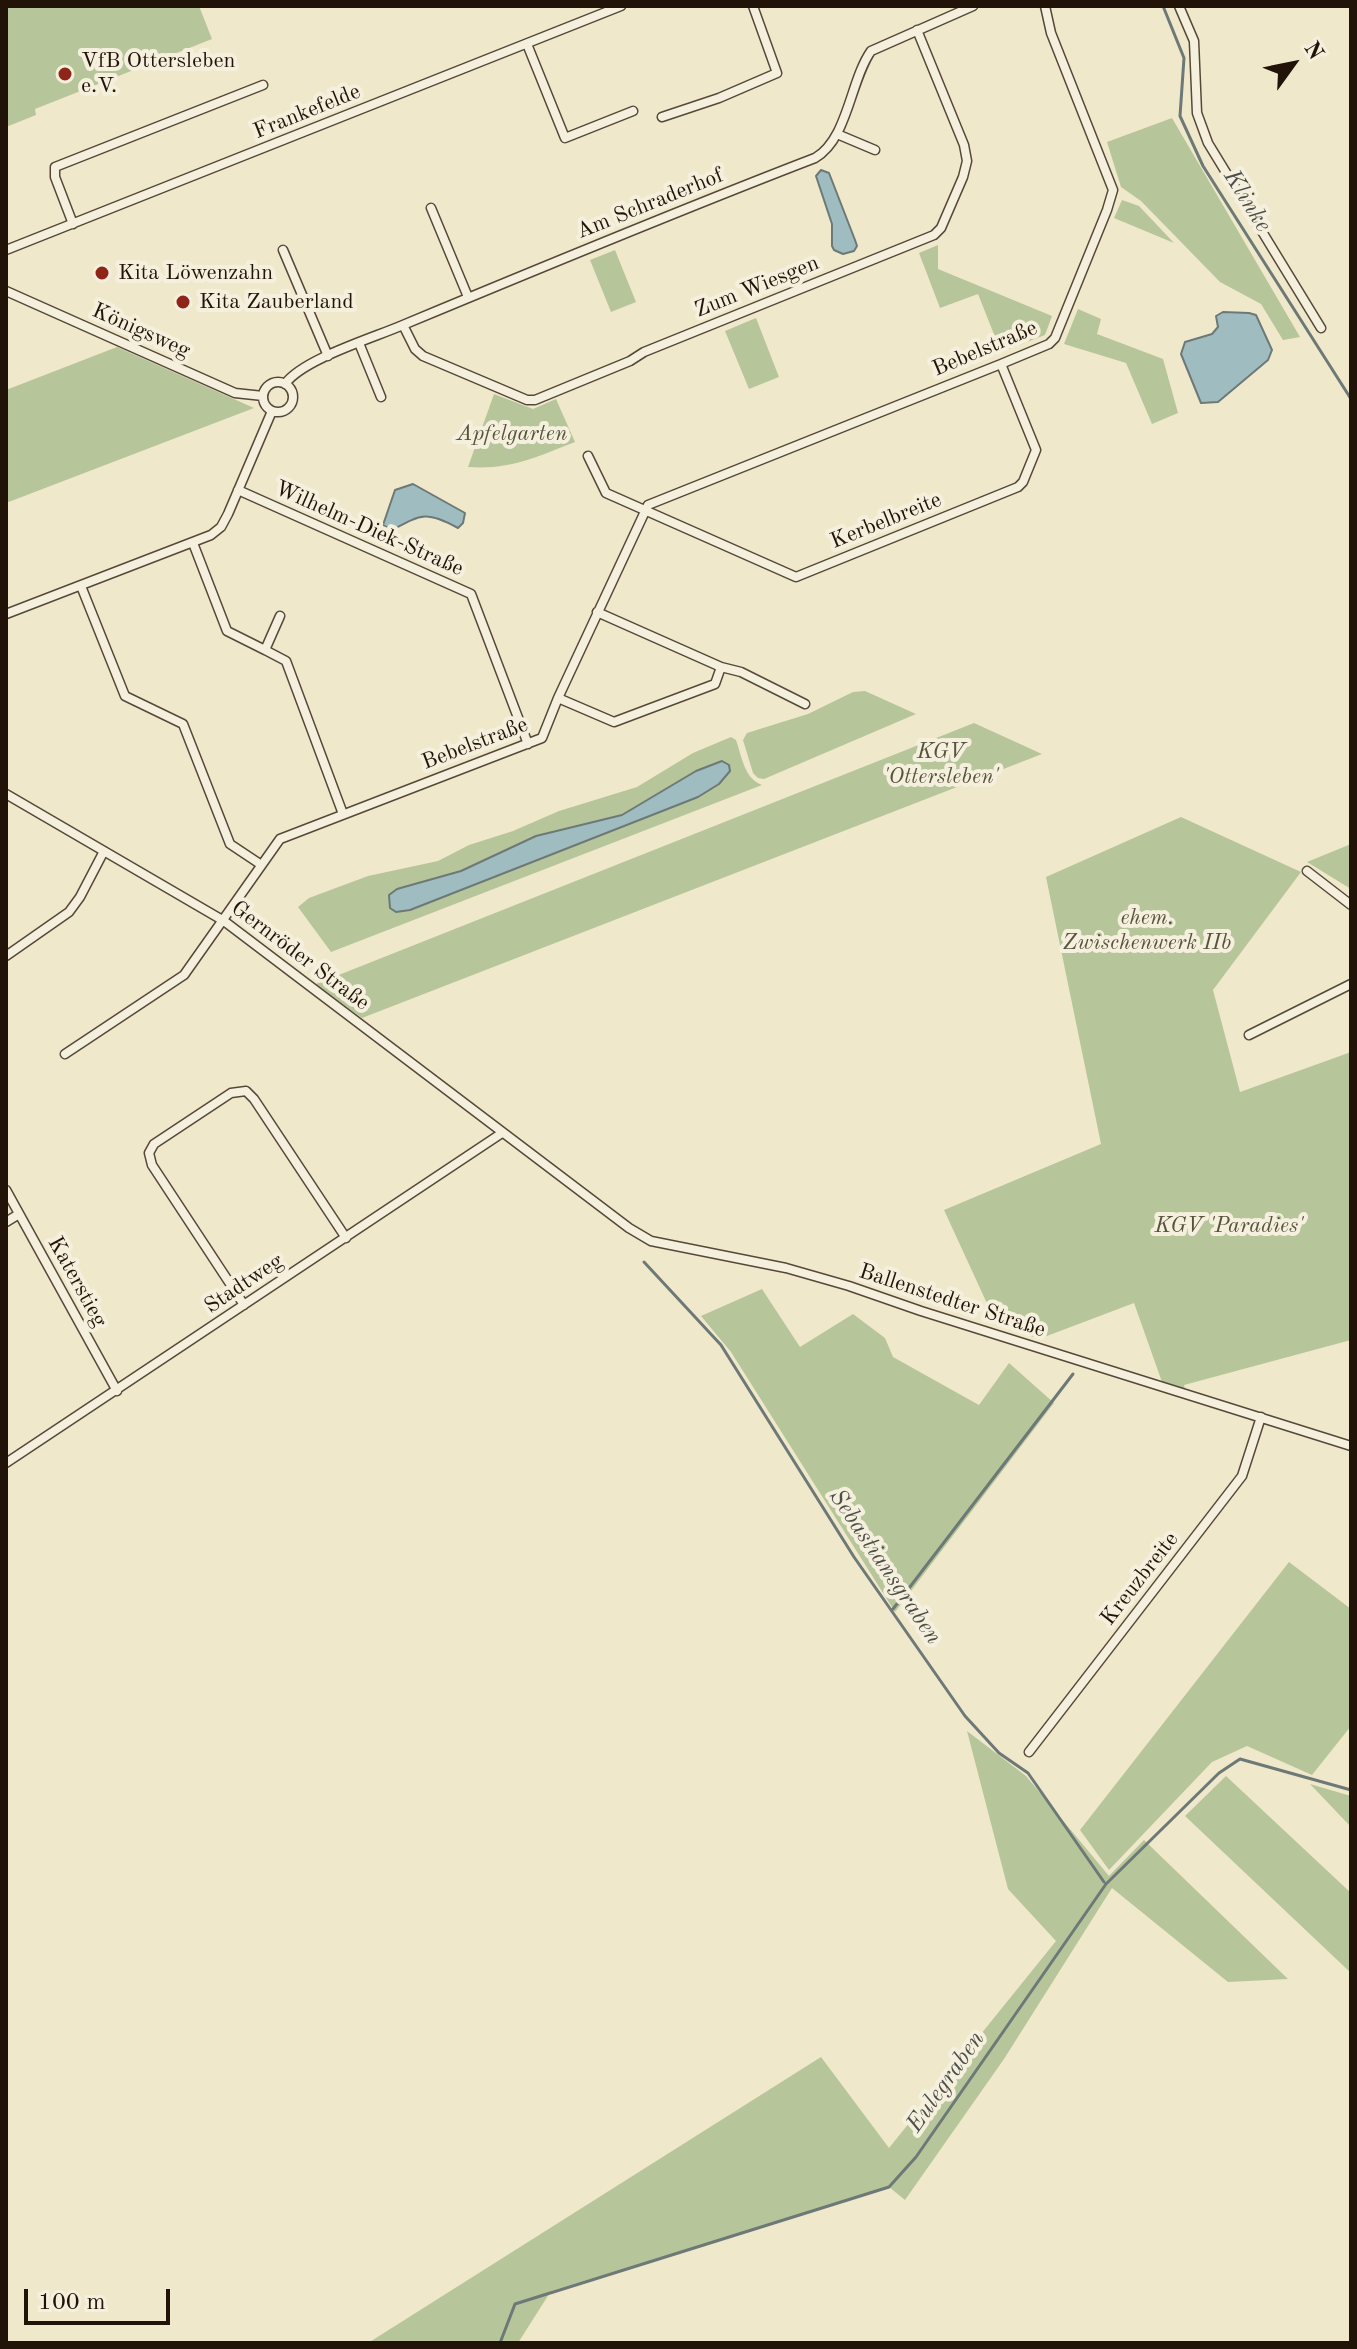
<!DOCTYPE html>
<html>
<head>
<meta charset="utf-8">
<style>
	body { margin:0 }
	#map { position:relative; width:1357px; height:2349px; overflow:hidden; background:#f0e8cb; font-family:"Old Standard TT",serif }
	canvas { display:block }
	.frame { position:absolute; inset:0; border:8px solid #221308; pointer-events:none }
	.north { position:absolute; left:1253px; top:24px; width:80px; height:80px; -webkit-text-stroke:6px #f5f0dd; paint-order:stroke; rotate:57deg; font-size:22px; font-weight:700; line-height:32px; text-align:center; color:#221308 }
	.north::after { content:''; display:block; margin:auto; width:28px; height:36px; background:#221308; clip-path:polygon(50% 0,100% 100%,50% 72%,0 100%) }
	.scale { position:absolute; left:24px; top:2289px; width:146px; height:36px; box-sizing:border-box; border:4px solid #221308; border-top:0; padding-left:10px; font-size:24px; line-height:28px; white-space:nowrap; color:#221308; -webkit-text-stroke:6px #f5f0dd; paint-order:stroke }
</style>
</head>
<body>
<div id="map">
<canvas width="1357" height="2349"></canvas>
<div class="frame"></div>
<div class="north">N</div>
<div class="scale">100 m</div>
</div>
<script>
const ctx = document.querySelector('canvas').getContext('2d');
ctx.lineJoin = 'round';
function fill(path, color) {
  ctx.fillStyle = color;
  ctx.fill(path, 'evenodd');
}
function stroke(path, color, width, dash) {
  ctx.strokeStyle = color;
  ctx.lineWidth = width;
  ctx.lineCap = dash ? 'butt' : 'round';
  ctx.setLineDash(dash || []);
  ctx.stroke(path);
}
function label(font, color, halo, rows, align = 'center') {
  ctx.font = font + ' "Old Standard TT",serif';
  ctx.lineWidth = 8;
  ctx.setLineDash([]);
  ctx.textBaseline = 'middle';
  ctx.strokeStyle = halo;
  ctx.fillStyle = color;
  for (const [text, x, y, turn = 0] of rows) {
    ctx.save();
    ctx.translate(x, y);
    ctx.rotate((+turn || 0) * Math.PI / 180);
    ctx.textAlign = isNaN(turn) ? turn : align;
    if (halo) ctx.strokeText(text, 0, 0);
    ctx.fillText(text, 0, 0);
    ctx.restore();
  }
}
const green = new Path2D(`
	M6,6H199L212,39L35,109L36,115L6,127Z
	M1172,118L1300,337L1283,340L1261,304L1220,282L1141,201L1121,187L1107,142Z
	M1122,200L1139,206L1174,243L1114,218Z
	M938,245V269L1052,316L1045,335L1001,352L978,294L940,308L919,253Z
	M615,250L636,302L611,312L590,260Z
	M1078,309L1101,319L1097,334L1163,359L1178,413L1152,424L1126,363L1064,344Z
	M756,318L779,377L749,389L725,331Z
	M117,347L254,408L6,503V390Z
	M494,394L533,409L556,399L575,442C536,457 511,470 468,467Z
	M865,691L916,714L764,779L758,778L753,773L743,740L747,733L808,714L853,692Z
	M974,723L1042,754L362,1018L316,984Z
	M731,737L736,740C742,757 744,778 762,785L331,952L298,907L309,898L368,876L438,861L469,845L513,831L559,811L637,787L693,753Z
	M1181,817L1301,872L1213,990L1240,1092L1351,1052V1340L1184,1385L1185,1389L1162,1382L1134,1303L1039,1339L996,1323L944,1210L1101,1144L1046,877Z
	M1351,844V889L1307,862Z
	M762,1289L800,1347L853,1314L885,1338L893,1357L979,1405L1009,1363L1054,1403L895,1612L731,1352L701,1316Z
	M1289,1562L1351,1609V1726L1312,1775L1247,1746L1212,1762L1109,1870L1080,1830Z
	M967,1731L1026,1776L1109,1876L1144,1840L1288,1979L1228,1982L1112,1888L1004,2059L905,2200L889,2187L551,2291L518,2343H368L821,2057L889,2148L1056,1941L1008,1889Z
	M1226,1776L1351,1893V1973L1185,1816Z
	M1310,1784L1351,1796V1827Z`);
const water = new Path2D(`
	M821,170L829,173L855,240L857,246L854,251L843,254L834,250L832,246V224L816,176Z
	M1223,312L1249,313L1256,315L1272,350L1268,360L1218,402L1201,403L1181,354L1185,342L1212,334L1218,327L1216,316Z
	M413,484L465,513L463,523L458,528C426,511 422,514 392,530L383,525L395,490Z
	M722,761L729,765L730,771L719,784L698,797L410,910L396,912L390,908L389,895L397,889L461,871L536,836L622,815L696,771Z`);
const stream = new Path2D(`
	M1163,6L1184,58L1180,116L1203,166L1351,399
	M644,1262L721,1345L854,1557L965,1716L999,1753L1028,1773L1104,1882
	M893,1609L1073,1374
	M500,2343L515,2304L889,2187L916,2157L1106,1884L1219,1773L1240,1759L1351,1790`);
const minor = new Path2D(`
	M1179,6L1194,41L1197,113L1208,143L1321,328
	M527,44L565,138L633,111
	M662,117L719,98L777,73L753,6
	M837,134L875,150
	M431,208L468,297
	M73,224L55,177V167L263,85
	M6,250L621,6
	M283,250L328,356
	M6,291L235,393L263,396
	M403,325L415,349L423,356L527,400H535L630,361L644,352L934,235L941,228L963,177L967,161L964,145L917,30
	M359,343L381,397
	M263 397a15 15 0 1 1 30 0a15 15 0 1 1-30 0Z
	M285,384C303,359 373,338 403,325C540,268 677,211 815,158C848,139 850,81 871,51L973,6
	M588,456L606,493L796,577L1018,487L1023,482L1036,450L1001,364
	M238,490L471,594L528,744
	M193,543L227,631L265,650L280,616
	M81,586L125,696L183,724L230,844L260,864
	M6,614L211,535L221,527L228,514L272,411
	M265,650L286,661L343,814
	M721,667L741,672L805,704
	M558,698L614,722L715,684L721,667L597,612
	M6,794L224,921L629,1228L651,1241L786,1268L849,1286L921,1311L1351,1446
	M1307,871L1351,905
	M6,956L69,912L80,897L104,851
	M1249,1035L1351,984
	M65,1054L184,975L280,839L542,738L558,698L648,505L1001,364L1049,344L1055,338L1107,210L1113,190L1051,33L1045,6
	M6,1190L117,1391
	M6,1222L19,1214
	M244,1305L152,1165L149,1153L154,1144L231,1093L246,1091L254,1099L346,1238
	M6,1463L502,1133
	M1029,1752L1242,1476L1261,1417`);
const markers = [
	[65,74,8,"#8f2418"],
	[102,273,8,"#8f2418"],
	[183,302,8,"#8f2418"]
];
const poiNames = [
	["VfB Ottersleben",81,61],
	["e.V.",81,86],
	["Kita Löwenzahn",118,273],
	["Kita Zauberland",199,302]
];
const streetNames = [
	["Frankefelde",307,112,-22],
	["Am Schraderhof",650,204,-22],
	["Zum Wiesgen",757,287,-22],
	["Königsweg",141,331,24],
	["Bebelstraße",985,349,-23],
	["Kerbelbreite",886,521,-22],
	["Wilhelm-Diek-Straße",369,529,24],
	["Bebelstraße",475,744,-21],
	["Gernröder Straße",300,956,37],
	["Katerstieg",77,1282,61],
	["Stadtweg",244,1284,-34],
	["Ballenstedter Straße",952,1301,18],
	["Kreuzbreite",1140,1579,-52]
];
const parkNames = [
	["Apfelgarten",512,434],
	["KGV",941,752],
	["'Ottersleben'",941,777],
	["ehem.",1147,918],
	["Zwischenwerk IIb",1147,943],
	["KGV 'Paradies'",1229,1226]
];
const waterNames = [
	["Klinke",1247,201,58],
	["Sebastiansgraben",885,1567,56],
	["Eulegraben",946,2082,-55]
];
fill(green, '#b6c69a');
fill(water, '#9fbdc1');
stroke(water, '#6d7977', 2);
stroke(stream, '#6d7977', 3);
stroke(minor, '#564839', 11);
stroke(minor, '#f5f0dd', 8);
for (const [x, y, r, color] of markers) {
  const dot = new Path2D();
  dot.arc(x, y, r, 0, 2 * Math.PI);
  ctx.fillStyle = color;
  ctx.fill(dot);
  stroke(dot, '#f5f0dd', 3);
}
label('22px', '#221308', '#f5f0dd', poiNames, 'left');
label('22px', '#221308', '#f5f0dd', streetNames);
label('italic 22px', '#56523b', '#f5f0dd', parkNames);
label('italic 24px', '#4e4e49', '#f5f0dd', waterNames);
</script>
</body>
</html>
